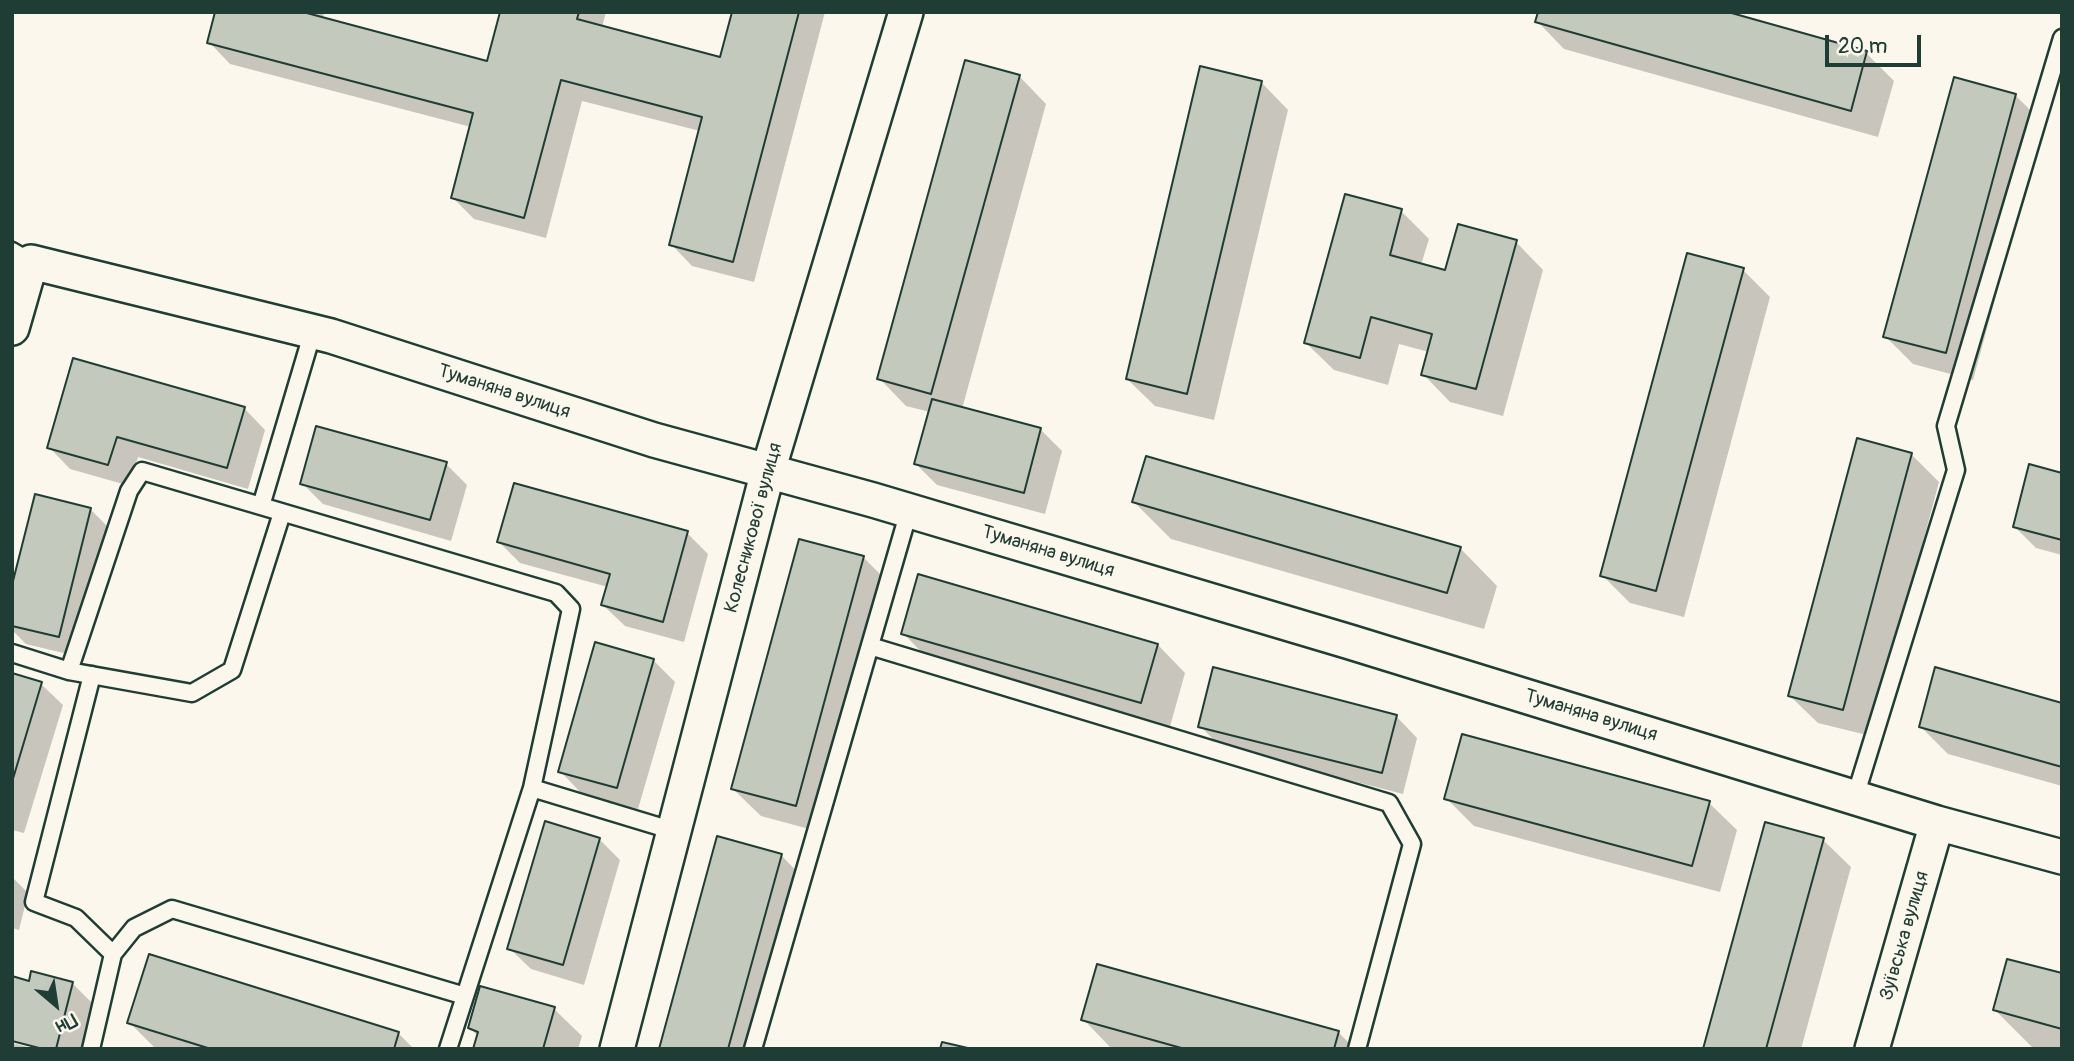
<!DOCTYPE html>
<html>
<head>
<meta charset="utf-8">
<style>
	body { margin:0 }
	#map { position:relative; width:2074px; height:1061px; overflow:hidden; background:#fbf7ec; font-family:Pangolin,sans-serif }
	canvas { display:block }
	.frame { position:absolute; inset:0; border:14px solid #1f3d34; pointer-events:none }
	.north { position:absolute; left:21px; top:970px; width:70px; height:70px; -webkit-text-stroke:5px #fbf7ec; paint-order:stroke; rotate:151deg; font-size:19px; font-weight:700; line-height:28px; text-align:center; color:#1f3d34 }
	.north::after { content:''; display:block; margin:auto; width:24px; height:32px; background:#1f3d34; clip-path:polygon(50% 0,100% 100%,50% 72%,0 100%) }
	.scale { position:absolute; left:1825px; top:35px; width:96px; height:32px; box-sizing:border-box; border:4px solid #1f3d34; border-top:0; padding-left:9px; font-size:21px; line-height:24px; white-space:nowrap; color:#1f3d34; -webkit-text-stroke:5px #fbf7ec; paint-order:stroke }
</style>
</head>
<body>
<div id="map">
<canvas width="2074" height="1061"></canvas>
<div class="frame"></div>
<div class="north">Пн</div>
<div class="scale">20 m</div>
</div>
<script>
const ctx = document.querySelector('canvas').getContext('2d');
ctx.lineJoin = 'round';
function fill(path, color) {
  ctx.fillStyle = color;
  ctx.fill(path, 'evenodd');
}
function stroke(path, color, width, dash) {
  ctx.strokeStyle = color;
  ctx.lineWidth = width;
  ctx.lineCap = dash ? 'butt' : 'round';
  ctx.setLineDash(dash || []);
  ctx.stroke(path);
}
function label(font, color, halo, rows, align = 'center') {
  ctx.font = font + ' Pangolin,sans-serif';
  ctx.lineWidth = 6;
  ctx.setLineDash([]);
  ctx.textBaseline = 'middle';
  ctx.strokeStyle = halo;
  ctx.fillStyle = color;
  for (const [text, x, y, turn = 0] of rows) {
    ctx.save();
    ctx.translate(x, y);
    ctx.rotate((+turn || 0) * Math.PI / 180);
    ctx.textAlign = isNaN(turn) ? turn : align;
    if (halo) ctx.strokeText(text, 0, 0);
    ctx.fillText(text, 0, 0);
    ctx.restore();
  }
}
const shadow = new Path2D(`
	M217,12H324L323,19L488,63L502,12H606L602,27L722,59L734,12H825L754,282L692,266L671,244L700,131L582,101L546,238L474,219L453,198L471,127L230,64L209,42Z
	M1722,12L1866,53L1894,81L1878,137L1564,49L1537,21Z
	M1019,76L1046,104L962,409L1040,429L1062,451L1045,514L937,485L916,464L930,412L906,406L879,378Z
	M1261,82L1288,110L1214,420L1155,406L1127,379Z
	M2015,95L2043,123L1973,380L1913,364L1885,336Z
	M1401,211L1429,239L1421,265L1446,272L1516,242L1543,270L1503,416L1450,402L1423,374L1429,352L1399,344L1388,385L1334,370L1306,343Z
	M1743,270L1770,297L1684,617L1630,603L1602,575Z
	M244,408L265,430L248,489L138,457L130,486L70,469L49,447Z
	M1911,454L1939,482L1871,736L1818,723L1790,696Z
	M446,464L467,485L451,541L323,504L302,483Z
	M2062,474V555L2036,548L2015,527Z
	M1134,502L1460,548L1497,586L1484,629L1171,539Z
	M90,509L112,531L80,657L26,644L12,630V592Z
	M687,533L708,554L684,642L625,626L603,605L608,587L520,563L499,542Z
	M863,557L891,585L824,833L761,816L733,789Z
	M903,633L1158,645L1185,673L1169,730L930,661Z
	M653,660L675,682L638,809L581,793L560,771Z
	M12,675L41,684L63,705L24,833L12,830Z
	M2062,705V786L1948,754L1921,727Z
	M1396,716L1417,738L1403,794L1221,747L1200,726Z
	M1446,798L1709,803L1737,830L1720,892L1474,826Z
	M599,839L620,860L584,985L531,969L509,948Z
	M1823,840L1851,867L1801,1049H1705Z
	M781,855L808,883L762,1049H660Z
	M12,877L28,893L19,930L12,928Z
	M2062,975V1049L2032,1047L1995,1010Z
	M30,983H72L100,1011L90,1049H50Z
	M554,1009L582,1036L578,1049H475L479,1037L470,1028Z
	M1083,1019L1338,1032L1355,1049H1117L1110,1047Z
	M129,1022L398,1033L414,1049H156Z
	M12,1043L36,1049H12Z`);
const building = new Path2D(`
	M215,12H303L487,61L500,12H579L577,19L720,57L732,12H799L733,262L669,245L702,117L561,80L524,218L451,198L473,113L207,43Z
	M1538,12H1728L1867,51L1851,111L1535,22Z
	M965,60L1020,75L931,394L877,379Z
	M1200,66L1262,81L1187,394L1126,379Z
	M1954,77L2016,94L1946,353L1883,337Z
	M1345,194L1402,209L1390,255L1445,270L1458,224L1517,240L1476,389L1421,375L1432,334L1371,317L1360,358L1304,343Z
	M1687,253L1744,268L1656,591L1600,576Z
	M73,358L245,407L227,468L117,437L108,465L47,448Z
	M932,399L1041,428L1024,493L914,464Z
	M316,426L447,462L430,520L300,484Z
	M1857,438L1912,453L1843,710L1788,696Z
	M1146,456L1461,547L1447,593L1132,502Z
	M2029,464L2062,473V540L2013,527Z
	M514,483L688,531L663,622L601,605L610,574L497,542Z
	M35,494L91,508L59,637L12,626V585Z
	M799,539L864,556L796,806L731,789Z
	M918,574L1158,644L1141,703L901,634Z
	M595,642L654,659L617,788L558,772Z
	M1213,667L1397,715L1382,773L1198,727Z
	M1935,667L2062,703V767L1919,727Z
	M12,673L42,682L12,782Z
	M1462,734L1710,801L1692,866L1444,799Z
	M545,821L600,838L563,965L507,949Z
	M1765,822L1824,838L1766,1049H1703Z
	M717,836L782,854L728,1049H659Z
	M149,954L399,1032L394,1049H211L127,1023Z
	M2007,959L2062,973V1029L1993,1010Z
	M1097,964L1339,1031L1334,1049H1185L1081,1020Z
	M31,971L73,982L56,1049H43L12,1041V976L29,981Z
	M480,986L555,1007L543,1049H473L478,1032L468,1028Z
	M942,1042L972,1049H940Z`);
const service = new Path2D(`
	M12,251L31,262
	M261,506L313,331
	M870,646L1389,803L1412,844L1357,1049
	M12,653L69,671L192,693L232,670L282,513
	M69,671L129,491L142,471L556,593L571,609L532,788L448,1049
	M92,675L34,902L76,918L113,954
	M532,788L674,831
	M1855,797L1956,470L1946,426L2062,38
	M91,1049L113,954L134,928L172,909L465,996
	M753,1049L909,511`);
const minor = new Path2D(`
	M12,328L31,262L331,336L654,440L873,500L1350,642L1937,823L2062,857
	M617,1049L768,471L906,12
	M1872,1049L1937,823`);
const streetNames = [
	["Туманяна вулиця",504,392,18],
	["Колесникової вулиця",754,528,-75],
	["Туманяна вулиця",1048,552,17],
	["Туманяна вулиця",1591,716,17],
	["Зуївська вулиця",1905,936,-74]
];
fill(shadow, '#0003');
fill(building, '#c4c9be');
stroke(building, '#1f3d34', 2);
stroke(service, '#1f3d34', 21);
stroke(minor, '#1f3d34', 38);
stroke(service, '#fbf7ec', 16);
stroke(minor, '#fbf7ec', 33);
label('19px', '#1f3d34', '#fbf7ec', streetNames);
</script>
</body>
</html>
